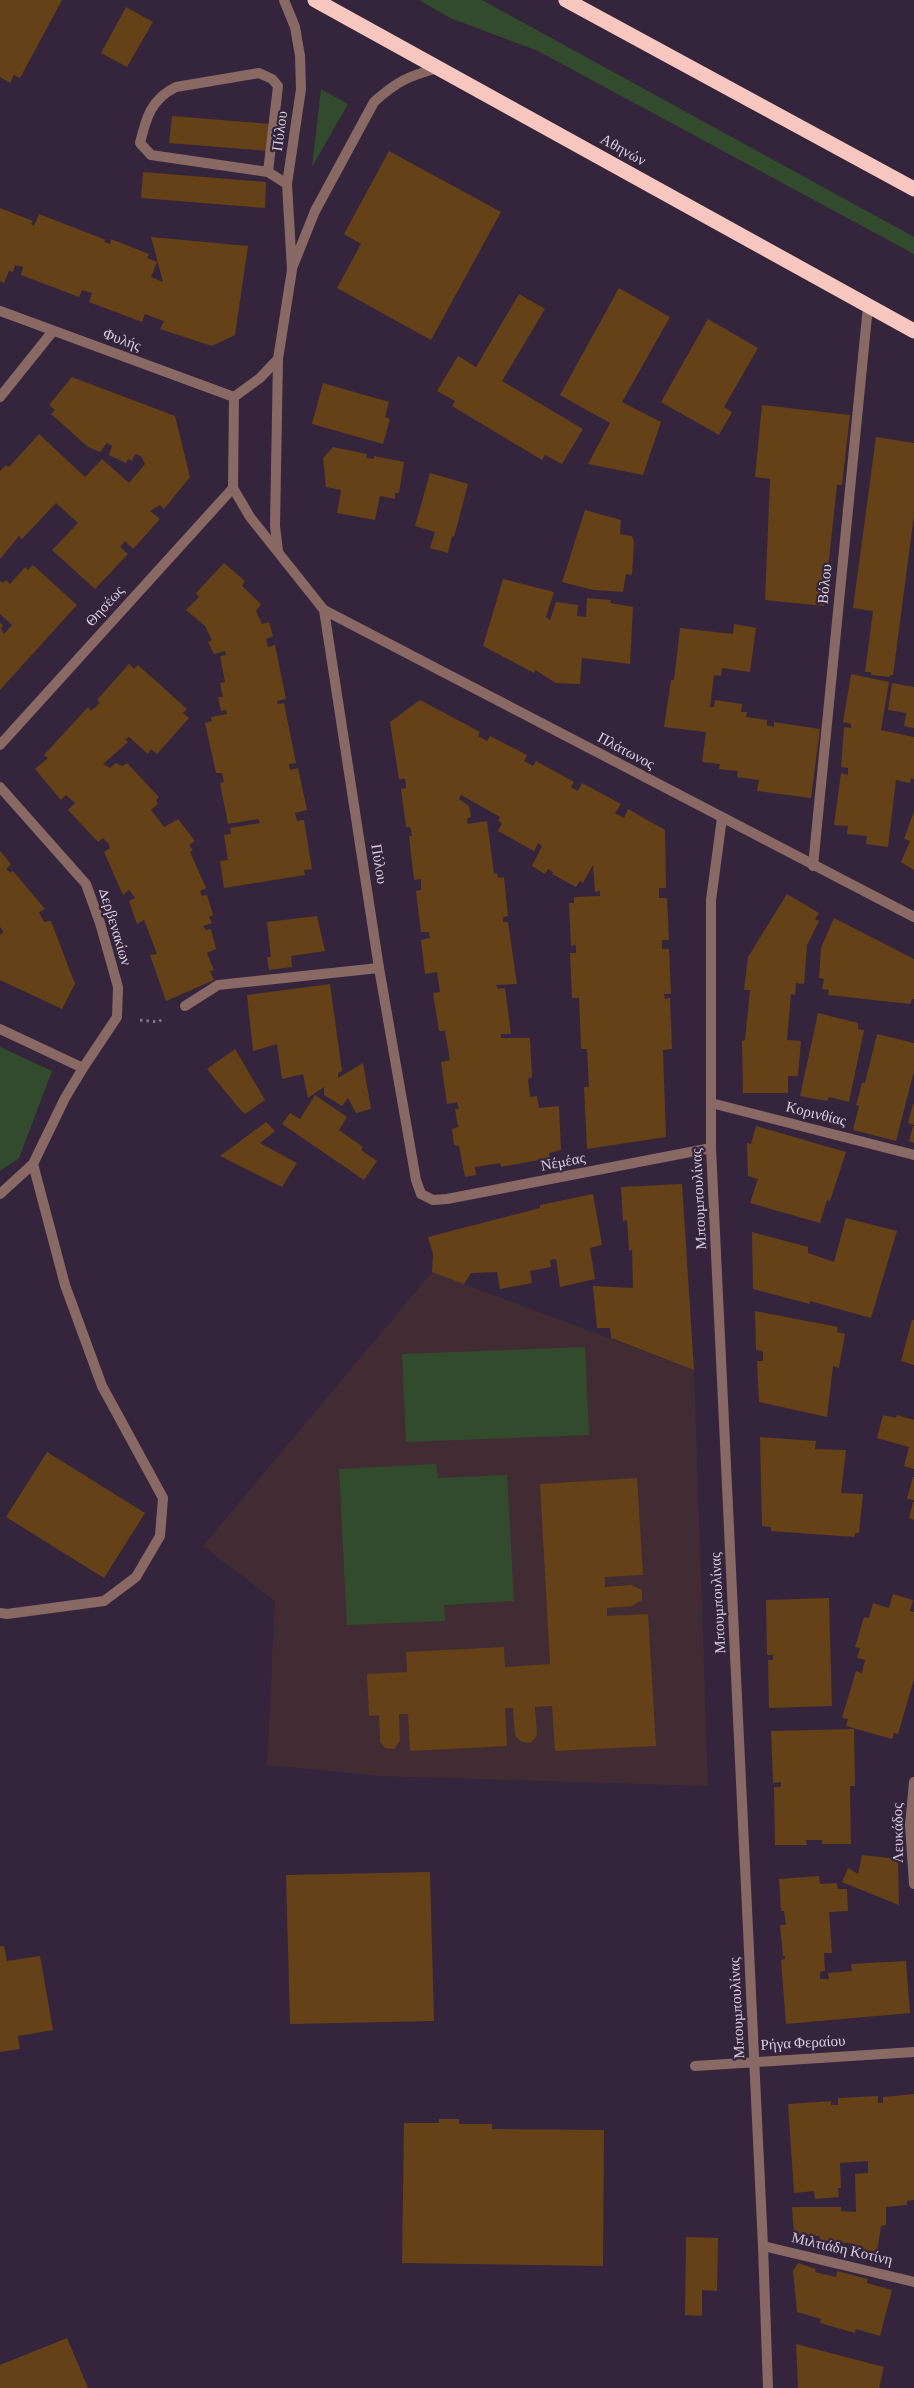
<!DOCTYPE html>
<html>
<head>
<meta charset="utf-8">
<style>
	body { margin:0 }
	canvas { display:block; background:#34243c }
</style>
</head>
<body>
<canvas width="914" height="2388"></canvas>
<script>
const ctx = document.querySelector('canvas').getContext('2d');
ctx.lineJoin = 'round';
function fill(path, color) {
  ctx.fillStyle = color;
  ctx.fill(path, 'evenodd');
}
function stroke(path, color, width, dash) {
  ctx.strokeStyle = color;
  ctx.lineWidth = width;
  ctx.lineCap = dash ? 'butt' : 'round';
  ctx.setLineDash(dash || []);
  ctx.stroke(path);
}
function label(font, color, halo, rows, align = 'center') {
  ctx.font = font + ' "Crimson Pro",serif';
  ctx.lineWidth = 4.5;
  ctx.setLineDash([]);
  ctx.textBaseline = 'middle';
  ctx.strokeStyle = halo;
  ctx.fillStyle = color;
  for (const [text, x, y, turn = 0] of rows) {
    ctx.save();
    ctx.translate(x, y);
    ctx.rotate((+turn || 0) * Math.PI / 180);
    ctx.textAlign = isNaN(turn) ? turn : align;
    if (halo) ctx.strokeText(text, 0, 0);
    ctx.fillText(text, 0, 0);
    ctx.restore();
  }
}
const education = new Path2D(`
	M432,1272L694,1370L708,1786L381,1776L267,1765L275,1601L203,1546Z`);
const green = new Path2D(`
	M419,0H482L914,237V254L538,51L450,18Z
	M321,89L348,104L312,167Z
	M0,1047L52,1071L19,1158L0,1171Z
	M585,1347L589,1435L406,1442L402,1354Z
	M436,1464L438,1478L507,1475L514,1601L444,1605L445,1621L347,1625L339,1469Z`);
const building = new Path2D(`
	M0,0H62L20,78L14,75L10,83L0,77Z
	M126,7L153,22L127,67L101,53Z
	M172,116L270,124L268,151L169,143Z
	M389,151L501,212L431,340L337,288L361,244L344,234Z
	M143,172L266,182L265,208L141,198Z
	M0,208L33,221L31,224L34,226L39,214L106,240L104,242L110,244L111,239L149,254L147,258L157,262L151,277L163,282L151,237L248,246L235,335L212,346L160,329L164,321L150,316L145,314L142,322L89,302L92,293L82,290L79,297L21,275L23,267L15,265L13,272L9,271L4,283L0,281Z
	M619,288L670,317L622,402L661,422L643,475L588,464L610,423L560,395Z
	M519,294L545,309L502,381L583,429L562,464L545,455L542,460L452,406L455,401L437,391L458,356L476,367Z
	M708,319L758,348L724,407L732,412L719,435L661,402Z
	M72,377L175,416L190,477L164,509L160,505L150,511L160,519L133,549L125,541L120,547L128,554L95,589L52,550L78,523L56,503L22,539L19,536L0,559V471L6,465L9,467L39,434L85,477L102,459L129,483L145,464L141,456L135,454L132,461L128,459L126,463L109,455L112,446L107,443L100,452L88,447L51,414L55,410L49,405Z
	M323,383L389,402L385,417L390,419L383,444L312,424Z
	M762,405L850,415L842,485H837L824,606L765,600L770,479L755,477Z
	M876,437L914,443V515L893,675H890V677L871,675V672H865L873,611L853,608Z
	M333,447L367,454L366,458L374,459V456L404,462L399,493H395V499L380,496L375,520L337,513L341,490L326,487L323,458Z
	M430,473L468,484L454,537L452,536L448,553L430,548L435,532L415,526Z
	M585,510L621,520L620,534L632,536L634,542L632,575L626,574L623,592L593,590L562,582Z
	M224,563L245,581L242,586L261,604L256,611L262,624L269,622L273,636L266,639L268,647L275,645L286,699L277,701L278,704L284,703L296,763L289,764L290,770L298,768L307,810L295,813L297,821L304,820L312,869L304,870L305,875L224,888L220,861L228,860L224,835L231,834L230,828L260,823L258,819L228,824L220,783L224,782L222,773H216L205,723L212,721L211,717L227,714L226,710L221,711L218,697H223L220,683L225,682L220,656L226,655L225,651L214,654L208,642L212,640L205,626L186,610L199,597L196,593Z
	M33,565L77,605L0,690V623L3,625L1,629L4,634L12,625L0,614V581L3,583L6,580L10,584L25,567L28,570Z
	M503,579L554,592L546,617L550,620L556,602L578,605L577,616L586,617L587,598L611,600L610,603L633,607L630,664L582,658L580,684L556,683L535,670L534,673L483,646Z
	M734,624L756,628L750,672L722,668L721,676L714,675L710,707H714L715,700L742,704L741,712H747L746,717L767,720V725L774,727V722L820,729L811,798L757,791L759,780L737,777L738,771L719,769L720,764L702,762L706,732L664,727L671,680H674L680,628L733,634Z
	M129,664L134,669L138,665L187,709L183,713L189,718L157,754L151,749L148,754L129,737L125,739L128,742L103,764L110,768L116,763L122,766L127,763L159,797L156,800L158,804L151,810L164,827L178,819L195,841L189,845L193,850L190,852L206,888L200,891L202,896L207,895L213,915L209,917L212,923L203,926L206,930L211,929L216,949L207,953L214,970L210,971L214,980L166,1001L150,955L157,954L144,920L137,924L129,901L135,898L129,890L123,895L104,852L110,848L108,843L103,838L98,842L68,810L75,803L66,795L61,800L35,769L48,758L44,755L88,707L91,711L100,703L97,700Z
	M851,674L889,682L881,730L914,737V779L911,778L910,783L896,780L888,847L866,844L867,836L847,834L848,826L834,825L841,773L848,775V768L841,767L844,727L851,728V724L843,722Z
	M892,683L914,687V728L904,726L906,713L888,710Z
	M420,700L480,732L478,736L487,741L490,736L527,755L524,761L533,766L536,761L574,782L571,787L578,791L582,783L621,804L615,813L624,818L628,809L665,830L666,888H659V898H667L669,940H662V949H669L671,994H664L665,999L670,998L672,1049L663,1050L666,1137L587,1149L584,1087H589L587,1049H581L579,998H572L570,953H576V945L571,946L569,903H574V897L600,896V891L595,892L593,865L583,883L580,881L576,887L552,874L553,872L548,869L545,874L532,866L542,846L538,843L534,851L498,831L502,823L498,821L500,817L461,795L459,799L469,806L471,817L467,819L468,824L487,821L494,874L497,873L498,878L504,877L508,916L503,917V922H508L517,984L496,985L498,989L505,988L511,1034H501V1038H530L532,1077L528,1079L530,1097L537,1096L539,1108L559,1106L561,1150L549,1153L550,1158L501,1167L500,1163L475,1167L476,1175L465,1177L459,1146L454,1145L452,1129L458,1127L455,1109H459L457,1102L447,1104L441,1062L450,1060L445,1031H439L433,993L440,992L437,972L425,974L421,940L430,938L429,932H421L416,891L421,890V879L414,880L409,836H412L411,831L410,827H406L401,789L406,788V785L405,779H399L390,722Z
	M914,811V870L901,862L910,841L904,839Z
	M0,851L11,864L6,869L10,872L13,871L45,909L39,912L44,922L51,921L75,984L62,1009L0,980V934H2L3,931L0,927Z
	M787,894L819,913L815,919L819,921L807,945L804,984L796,983L795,995L791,994L787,1040L801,1041L798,1076H788V1093H743L742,1041L745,1040L750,990H744L748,957Z
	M317,916L325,951L291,956L292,967L269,970L267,957H271L267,922Z
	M834,918L914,959V999H912L910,1004L828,995L829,990L822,989L824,979L819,978L821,948Z
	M330,984L342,1071L338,1073V1078L363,1063L371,1109L356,1113L348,1098L342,1106L324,1095V1087L308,1098L303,1074L282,1079L277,1044L253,1051L247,995Z
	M818,1013L858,1023V1029L864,1030L849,1102L829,1097L827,1101L800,1096Z
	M877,1034L914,1043V1071L896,1141L853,1130L859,1106L856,1105L862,1083H865Z
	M235,1049L265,1100L245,1114L238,1107L207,1069Z
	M315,1095L347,1117L339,1130L363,1147L361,1150L377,1161L364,1180L282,1124L290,1113L300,1119Z
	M913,1104H914V1125L908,1123Z
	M266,1122L275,1131L260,1143L297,1163L282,1187L220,1156Z
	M756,1126L846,1152L830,1201L827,1200L820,1223L750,1203L758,1179L748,1176L747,1143L751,1144Z
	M913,1126H914V1143L909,1141Z
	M682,1184L694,1370L611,1338L610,1328H597L593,1286L633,1288L632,1250H629L627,1220L623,1221L621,1187Z
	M593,1194L602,1245L590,1248L595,1279L560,1287L556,1259L550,1260L551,1267L530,1271L532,1283L500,1289L497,1272L471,1273L464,1284L432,1272L433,1254L428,1237L540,1208V1205Z
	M846,1218L897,1231L871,1318L810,1301V1304L753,1289L752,1232L808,1247V1253L834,1262Z
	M755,1311L838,1327L837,1332L845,1334L839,1368L833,1366L827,1417L759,1402L757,1361H763V1351L756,1350Z
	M912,1320H914V1365L901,1361Z
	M883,1415L896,1418L897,1415L914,1420V1469L904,1466L909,1447L877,1438Z
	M760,1437L816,1441L815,1449L846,1450L841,1493L863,1494L859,1533H855V1537L771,1531V1527L762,1526Z
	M47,1452L145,1513L104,1578L6,1517Z
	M913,1477H914V1500L907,1499Z
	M637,1478L643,1575L605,1577V1587L631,1585L642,1590V1600L632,1606L607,1608V1616L648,1614L656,1746L555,1751L552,1706L535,1707L537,1735L531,1743L522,1742L515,1736L513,1708H505L507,1746L410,1751L408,1714H399L400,1741L394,1749L385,1748L380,1742L379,1715L369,1716L367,1674L407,1672L406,1652L504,1647L505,1667L550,1664L540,1484Z
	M913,1502H914V1520L909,1518Z
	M893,1594L913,1600L910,1611L914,1612V1679L898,1734L894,1733L892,1739L846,1726L848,1719L842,1718L856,1671L862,1673L865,1660L857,1658L860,1648L855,1647L864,1617L869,1618L873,1603L889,1608Z
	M829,1598L832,1706L769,1708L768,1660H773V1655H767L766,1600Z
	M854,1729L855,1786H850L851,1844H822V1840H806L807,1845H775L774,1787H781V1782L773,1783L771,1731Z
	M862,1855L898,1859L899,1905L842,1882L848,1868L858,1874Z
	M430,1872L434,2021L290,2024L286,1875Z
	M819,1876L820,1884L837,1883L838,1889H847L848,1911L829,1912L832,1953H824L825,1971L820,1972V1979H829L828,1973L852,1971L851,1964L906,1961L910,2013L786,2024L781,1960L785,1959V1956H783L780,1925H786L784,1911H781L779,1879Z
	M0,1946H4L7,1961L40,1956L53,2030L18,2036L20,2049L0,2052Z
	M914,2094V2200L907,2201V2205L886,2207V2225L881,2226L877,2252L853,2249L855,2244L819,2240L820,2236L794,2235L792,2207H841V2211L856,2212L855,2174L868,2173V2161L840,2163L841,2188H838L839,2197L815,2199L814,2191L794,2193L788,2104L831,2101V2105H838V2098L878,2096V2103H883V2097Z
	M439,2119H459V2124H492V2129L604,2130L603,2266L402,2263L404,2123H439Z
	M686,2237L718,2238L717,2291L702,2290V2316L685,2315Z
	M798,2263L816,2269L815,2272L836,2277L837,2271L868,2279L867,2283L892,2290L880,2336L856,2329L855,2333L820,2323L821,2319L797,2312L793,2271Z
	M67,2338L88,2388H0V2365Z
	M796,2344L884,2367L879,2388H798Z`);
const path = new Path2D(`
	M140,1020L158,1022L165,1018`);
const lane = new Path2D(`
	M268,172L151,155L140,143C146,118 151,99 176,87L259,73L272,79L278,86L268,172L287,184
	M185,1006L218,985L379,968
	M0,1194L33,1164L65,1098L83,1068
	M0,1613L7,1614L104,1601L136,1577L160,1536L163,1498L102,1386L65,1285L33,1164
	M763,2246L914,2282`);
const street = new Path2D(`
	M293,266L315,211L374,102C397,81 409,76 438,68
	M0,311L234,397
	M0,397L53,331
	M234,397L233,488L250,517L324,610L379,968L416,1180L421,1194L433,1200L447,1199L711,1148
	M234,397L260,378L278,359
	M278,551L275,526L278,359L292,270L287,184L301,89L300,56L295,27L284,0
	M324,610L914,917
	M0,745L233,488
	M0,787L86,884L100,923L118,987L117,1017L83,1068L0,1029
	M722,818L711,900V1148L763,2246L768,2388
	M813,866L868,306
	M711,1103L914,1155
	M914,1782L910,1825L914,1884
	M695,2066L914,2052`);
const highway = new Path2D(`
	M315,0L914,331
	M566,0L914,189`);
const streetNames = [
	["Πύλου",280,131,-82],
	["Αθηνών",623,150,29],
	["Φυλής",122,340,20],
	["Βόλου",825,584,-84],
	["Θησέως",105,606,-48],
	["Πλάτωνος",626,751,28],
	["Πύλου",379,864,81],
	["Δερβενακίων",115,927,73],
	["Κορινθίας",816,1114,14],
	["Νέμέας",563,1162,-11],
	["Μπουμπουλίνας",699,1199,-93],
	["Μπουμπουλίνας",718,1603,-93],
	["Λευκάδος",898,1833,-91],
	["Μπουμπουλίνας",737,2008,-93],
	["Ρήγα Φεραίου",803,2043,-3],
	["Μιλτιάδη Κοτίνη",842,2249,13]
];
fill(education, '#402c32');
fill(green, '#324b2d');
fill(building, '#644117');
stroke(path, '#827589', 3, [2.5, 4]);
stroke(lane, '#896964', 10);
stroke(street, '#896964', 10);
stroke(highway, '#f7c7bf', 15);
label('15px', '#d9cfdf', '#34243c', streetNames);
</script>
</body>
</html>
